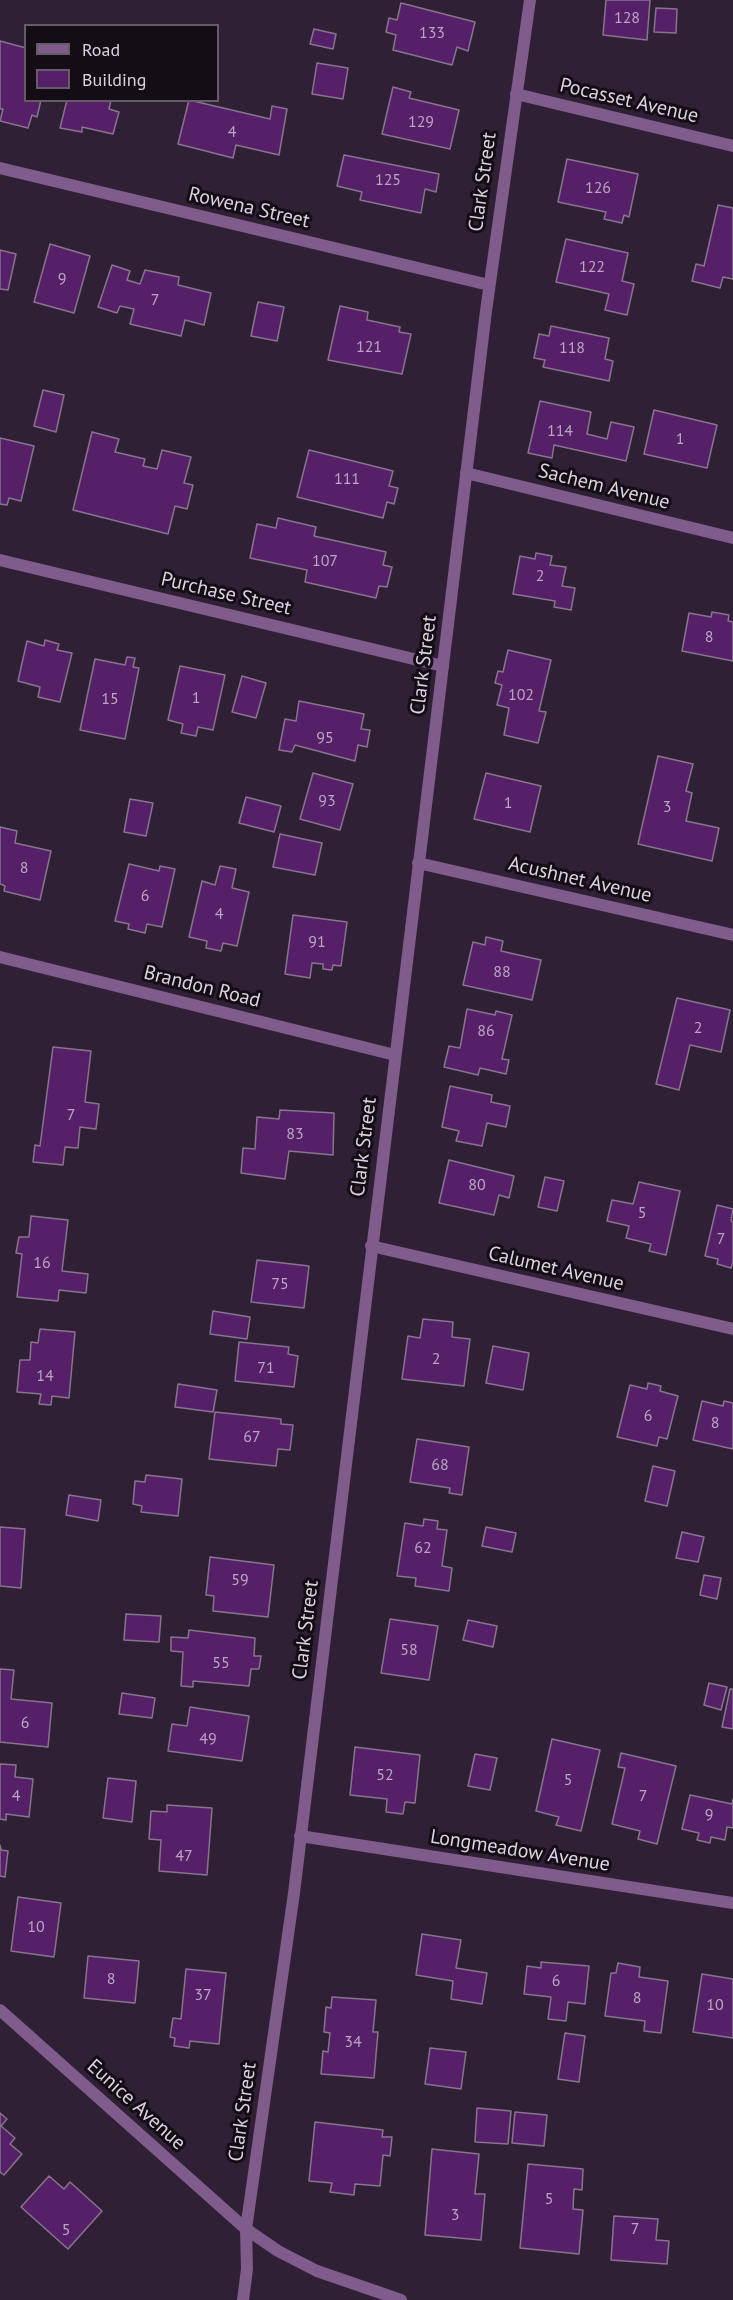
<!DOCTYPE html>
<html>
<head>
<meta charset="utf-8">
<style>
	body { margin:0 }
	#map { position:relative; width:733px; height:2300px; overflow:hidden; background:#302036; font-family:"PT Sans",sans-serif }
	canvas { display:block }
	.legend { position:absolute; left:24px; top:24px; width:195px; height:78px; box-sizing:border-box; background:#140d16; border:2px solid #645c67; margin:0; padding:8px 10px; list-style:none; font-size:18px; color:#dcd2e0 }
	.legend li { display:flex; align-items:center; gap:12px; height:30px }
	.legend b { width:30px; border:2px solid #645c67 }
</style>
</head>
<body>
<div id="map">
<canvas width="733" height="2300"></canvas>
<ul class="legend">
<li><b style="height:8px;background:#7f5c8c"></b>Road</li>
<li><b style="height:16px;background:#562068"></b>Building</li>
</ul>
</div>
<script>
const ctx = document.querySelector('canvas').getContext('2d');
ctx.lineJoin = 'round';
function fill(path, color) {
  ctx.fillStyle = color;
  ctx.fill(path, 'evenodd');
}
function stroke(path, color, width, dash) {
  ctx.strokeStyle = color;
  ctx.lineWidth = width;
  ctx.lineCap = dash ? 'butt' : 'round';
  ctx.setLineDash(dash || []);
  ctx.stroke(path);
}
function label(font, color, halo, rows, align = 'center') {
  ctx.font = font + ' "PT Sans",sans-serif';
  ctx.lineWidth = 6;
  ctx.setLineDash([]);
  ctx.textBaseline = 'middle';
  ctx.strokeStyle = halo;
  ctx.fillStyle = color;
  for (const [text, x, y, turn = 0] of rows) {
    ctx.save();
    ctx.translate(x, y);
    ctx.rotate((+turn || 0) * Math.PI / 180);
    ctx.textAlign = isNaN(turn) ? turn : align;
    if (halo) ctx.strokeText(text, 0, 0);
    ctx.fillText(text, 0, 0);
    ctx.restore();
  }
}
const building = new Path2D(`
	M606,0H650L647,40L603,35Z
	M401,3L475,22L468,51L457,47L452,65L393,50L396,35L386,32L389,18L397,20Z
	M656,8L677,9L676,33L654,32Z
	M314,29L336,34L333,49L310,44Z
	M0,41L26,48V100H41L37,117L32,115L28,128L0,121L3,109H0Z
	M317,63L348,68L343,99L312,94Z
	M393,87L411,92L409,98L459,110L450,149L382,134Z
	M67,100H111L109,109L119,112L113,134L82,127V132L60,128Z
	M189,100L270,119L272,106L287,109L279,155L236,145L233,158L178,144Z
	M344,155L439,174L436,192L425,189L421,213L360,200L362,192L337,186Z
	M567,159L638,174L629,217L624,215L622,223L604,219L606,212L558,202Z
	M718,205L733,208V279L723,277L720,288L692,281L696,264L704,266Z
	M566,239L628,253L622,281L634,284L627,315L605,310L609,294L556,282Z
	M50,244L90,256L74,313L34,302Z
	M0,250L16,254L8,290L0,289Z
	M112,265L130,271L127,280L140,284L145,270L179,277L178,285L211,293L204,325L185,320L181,336L130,324L134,309L120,306L117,313L98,307Z
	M258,302L284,307L277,341L251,336Z
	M340,306L368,312L367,320L400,327L399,332L411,334L402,374L328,360Z
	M551,326L609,338L605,359L613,361L609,381L543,367L545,360L534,358L539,334L549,336Z
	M43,390L64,395L56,432L34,426Z
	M540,401L591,412L587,434L607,439L611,422L634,427L626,461L554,445L552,458L528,453Z
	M654,410L717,425L707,468L644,454Z
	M92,432L119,439L115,452L145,459L143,466L157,469L162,450L191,457L184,483L193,485L187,509L175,506L168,534L73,510Z
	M0,438L34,446L21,501L9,498L7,505L0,504Z
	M309,450L393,471L389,486L398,488L394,504L387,502L383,518L297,497Z
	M278,518L316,527L314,536L386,552L383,565L392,567L387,587L379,586L376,598L305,582L307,570L250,558L257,524L276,528Z
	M536,553L552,556L550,565L566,567L562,586L575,588L571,610L554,607L555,601L513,594L520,556L535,559Z
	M712,612L729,615L728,621L733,622V661L682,651L689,613L711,617Z
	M45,640L59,644L57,650L72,653L60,702L38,697L40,687L18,681L27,641L44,646Z
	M508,650L551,660L539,711L546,712L538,743L504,735L509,708L497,705L502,685L495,683L498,671L503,672Z
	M127,657L135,658L133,667L139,668L125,739L80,730L95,659L125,665Z
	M180,666L225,675L213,730L198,727L196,736L181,733L183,724L168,720Z
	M242,676L266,683L256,718L232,712Z
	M299,701L364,714L361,729L370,730L367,747L358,745L355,761L295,745L292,752L279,750L285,719L296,721Z
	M658,756L693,764L686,791L692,793L686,821L719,828L712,861L638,844Z
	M313,773L353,784L340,830L300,819Z
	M486,773L541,786L530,832L474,819Z
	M246,797L281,806L274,832L239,823Z
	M130,799L153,803L146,836L124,832Z
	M0,827L17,831L15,843L51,851L40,900L4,891L5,886L0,884Z
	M280,834L322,843L315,875L273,867Z
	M129,864L159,871L160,866L175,869L162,927L147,924L145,933L128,929L129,924L115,921Z
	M220,866L236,869L232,888L249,892L237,946L223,943L221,951L206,948L207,941L189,937L202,881L215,885Z
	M293,915L347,922L341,966L333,965L332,970L323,969V964L312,963L310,978L285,974Z
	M486,937L503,941L501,951L541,960L532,1000L463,985L473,942L485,945Z
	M677,998L730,1010L721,1052L690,1045L679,1090L656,1084Z
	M467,1009L495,1015L496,1011L512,1015L502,1059L509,1060L506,1074L480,1068L478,1075L444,1067L449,1046L460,1048Z
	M53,1047L91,1051L85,1102L99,1104L96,1129L80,1127L78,1148L65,1147L63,1165L33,1162L35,1145L40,1146Z
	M450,1086L492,1095L491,1102L510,1106L506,1127L487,1123L482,1146L456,1141L459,1131L442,1127Z
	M280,1110L334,1113L333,1155L289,1151L285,1179L241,1173L243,1148L255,1149L257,1117L279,1119Z
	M449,1160L514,1176L509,1198L499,1195L494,1215L439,1203Z
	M545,1177L564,1181L557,1211L538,1207Z
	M639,1182L680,1191L666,1255L649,1251L651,1244L626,1238L629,1226L607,1221L612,1200L633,1204Z
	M717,1205L733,1209L731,1221L733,1222V1262L731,1268L717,1264L718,1259L705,1256Z
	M31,1216L68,1220L62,1271L88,1274L86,1293L59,1290L58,1301L17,1297L22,1254L16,1253L19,1237H29Z
	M257,1260L309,1266L304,1308L251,1302Z
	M213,1311L250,1317L247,1339L210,1334Z
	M423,1319L453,1322L452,1337L470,1339L464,1386L402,1379L408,1336L420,1338Z
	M40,1329L75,1332L69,1398L52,1396L51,1405L39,1404L41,1394L17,1392L20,1360H30L31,1342L38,1343Z
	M239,1342L289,1347L288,1354L298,1356L294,1387L235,1381Z
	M493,1346L529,1353L523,1390L486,1383Z
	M648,1383L661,1386L660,1391L678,1396L667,1439L659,1437L657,1446L617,1437L630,1385L647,1389Z
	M178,1384L217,1390L213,1412L175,1407Z
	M702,1401L723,1406L724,1401L733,1403V1449L693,1440Z
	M215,1412L281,1419V1424L293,1425L290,1450L278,1449L276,1466L209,1459Z
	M417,1439L469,1447L462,1495L449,1493L450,1488L410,1482Z
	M653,1466L675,1471L667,1506L645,1501Z
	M146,1475L182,1479L178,1516L141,1512L142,1506L133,1504L135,1481L145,1482Z
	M69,1495L101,1500L98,1521L66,1515Z
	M424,1519L438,1521L437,1529L447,1530L442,1566L452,1568L449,1591L415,1586L416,1578L397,1576L405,1523L423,1526Z
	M0,1527L25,1529L21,1588L0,1586Z
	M486,1527L516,1533L512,1552L482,1546Z
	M682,1532L704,1537L698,1562L676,1558Z
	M210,1557L274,1565L268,1617L213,1611L214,1596L206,1595Z
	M704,1575L721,1578L717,1599L700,1595Z
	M126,1614L161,1616L159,1642L124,1640Z
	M390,1619L438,1626L429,1680L381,1673Z
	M468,1620L497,1626L493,1647L463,1640Z
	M189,1630L255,1638L254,1656H261L259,1669H251L249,1686L193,1681V1687L181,1686L183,1652L171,1651V1637L188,1638Z
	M0,1669L14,1670L11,1699L52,1703L48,1747L0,1742Z
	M709,1683L727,1687L721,1710L704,1705Z
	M730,1689H733V1729L722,1727Z
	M122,1693L155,1698L152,1718L119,1714Z
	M190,1707L249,1716L242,1761L168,1751L172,1724L187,1726Z
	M552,1739L600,1750L581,1831L556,1825L559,1817L536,1811Z
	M355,1747L420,1755L415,1803L405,1802L403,1814L386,1812L387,1799L350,1795Z
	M621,1753L676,1766L657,1844L638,1839L640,1831L612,1824L625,1768L618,1767Z
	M475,1754L497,1758L490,1790L468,1786Z
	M0,1764L16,1765L15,1777L33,1779L29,1817L6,1814V1820L0,1819Z
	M108,1778L136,1781L132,1822L103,1818Z
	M690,1795L732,1804L733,1799V1828L727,1827L725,1840L711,1837L710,1843L697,1840L699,1833L682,1829Z
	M167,1805L212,1808L207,1875L159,1871L161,1840L149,1839L151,1811L167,1812Z
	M0,1845L1,1850L8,1851L5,1877L0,1876Z
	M18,1897L61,1903L54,1957L11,1951Z
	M422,1934L461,1940L456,1968L487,1973L482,2004L451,1999L453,1981L416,1975Z
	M88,1956L139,1961L135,2003L84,1998Z
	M541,1962L589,1966L585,2004L568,2002L566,2021L548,2019L551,1997L524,1994L527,1966L541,1968Z
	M618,1963L640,1967L639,1977L668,1981L661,2033L644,2031L645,2021L605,2016L611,1973H616Z
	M186,1969L226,1973L219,2044L190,2041L189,2048L174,2046L175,2038L170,2037L173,2018L181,2019Z
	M702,1974L733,1979V2038L693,2032Z
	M332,1997L376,2000L373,2032H378L374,2078L321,2074L323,2051L328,2052L330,2033L324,2032L326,2007L331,2008Z
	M565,2033L585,2036L579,2082L558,2079Z
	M430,2048L466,2052L461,2089L425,2084Z
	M477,2108L511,2111L508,2144L475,2142Z
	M515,2112L547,2115L544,2146L512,2143Z
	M0,2113L7,2119L1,2126L15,2138L10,2144L22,2154L4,2175L0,2172Z
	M315,2122L383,2130L382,2137H392L390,2156L383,2155L380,2186L355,2184L354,2195L330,2192L332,2183L309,2181Z
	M432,2149L479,2154L475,2194H485L481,2240L425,2235Z
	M528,2164L583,2169L582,2190L574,2189L573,2209L583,2210L579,2254L520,2248Z
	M49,2176L64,2189L70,2182L102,2211L68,2249L21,2207Z
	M614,2216L658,2219L656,2240L669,2241L667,2264L611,2260Z`);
const minor = new Path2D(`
	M516,94L733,146
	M0,168L489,285
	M466,473L733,538
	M0,560L443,666
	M418,863L733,935
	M0,957L395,1055
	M371,1246L733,1329
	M300,1836L733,1903
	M0,2010L246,2229L278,2251L317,2271L401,2300`);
const tertiary = new Path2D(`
	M243,2300L247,2269L246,2229L294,1893L486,311L530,0`);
const numberNames = [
	["128",627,18],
	["133",432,33],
	["129",421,122],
	["4",232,132],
	["125",388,180],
	["126",598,188],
	["122",592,267],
	["9",62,279],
	["7",155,300],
	["121",369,347],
	["118",572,348],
	["114",560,431],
	["1",680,439],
	["111",347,479],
	["107",325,561],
	["2",540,576],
	["8",709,637],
	["102",521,695],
	["1",196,698],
	["15",110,699],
	["95",325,738],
	["93",327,801],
	["1",508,803],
	["3",667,807],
	["8",24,868],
	["6",145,896],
	["4",219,914],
	["91",317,942],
	["88",502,972],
	["2",698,1028],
	["86",486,1031],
	["7",71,1115],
	["83",295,1134],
	["80",477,1185],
	["5",642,1213],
	["7",721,1239],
	["16",42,1263],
	["75",280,1284],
	["2",436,1359],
	["71",266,1368],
	["14",45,1376],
	["6",648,1416],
	["8",715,1423],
	["67",252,1437],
	["68",440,1465],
	["62",423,1548],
	["59",240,1580],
	["58",409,1650],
	["55",221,1663],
	["6",25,1723],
	["49",208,1739],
	["52",385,1775],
	["5",568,1780],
	["4",16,1796],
	["7",643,1796],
	["9",709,1815],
	["47",184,1856],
	["10",36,1927],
	["8",111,1979],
	["6",556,1981],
	["37",203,1995],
	["8",637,1998],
	["10",715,2005],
	["34",353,2042],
	["5",549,2199],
	["3",455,2215],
	["7",635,2229],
	["5",66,2230]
];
const streetNames = [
	["Pocasset Avenue",629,101,13],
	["Clark Street",483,182,-82],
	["Rowena Street",249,208,13],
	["Sachem Avenue",604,487,14],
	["Purchase Street",226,594,13],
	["Clark Street",424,665,-83],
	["Acushnet Avenue",580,880,13],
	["Brandon Road",202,987,14],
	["Clark Street",364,1147,-83],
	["Calumet Avenue",556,1269,13],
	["Clark Street",306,1630,-83],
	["Longmeadow Avenue",520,1851,9],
	["Eunice Avenue",136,2105,42],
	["Clark Street",243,2112,-82]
];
fill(building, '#562068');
stroke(building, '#87748e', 1.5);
stroke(minor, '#7f5c8c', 12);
stroke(tertiary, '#7f5c8c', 12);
label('16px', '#baa6c2', null, numberNames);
label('20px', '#dcd2e0', '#140d16', streetNames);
</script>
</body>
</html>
